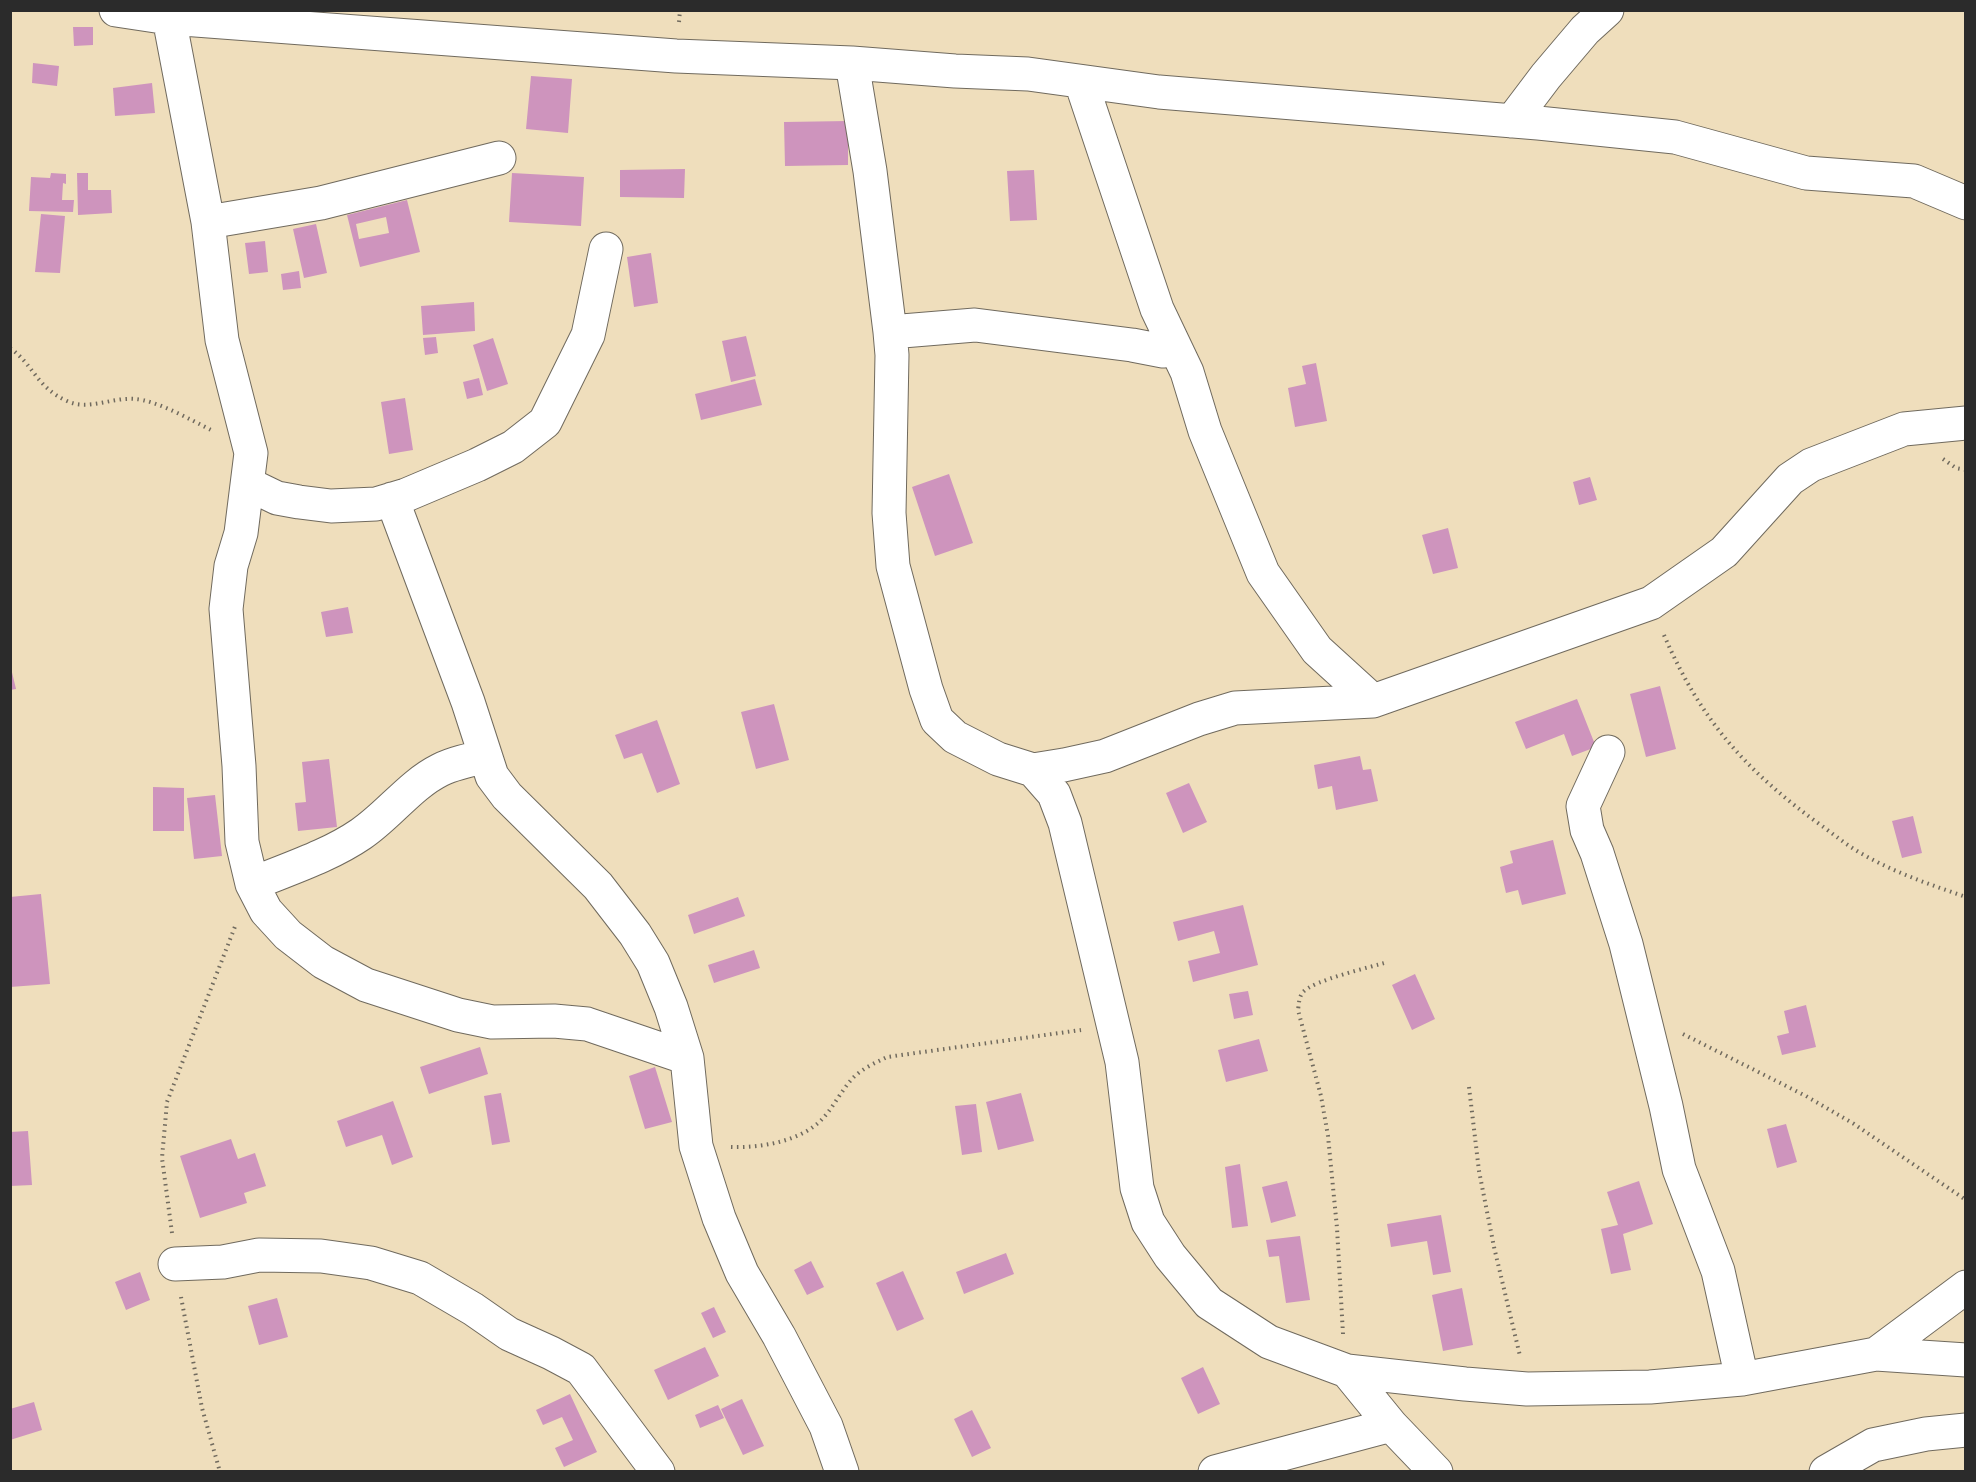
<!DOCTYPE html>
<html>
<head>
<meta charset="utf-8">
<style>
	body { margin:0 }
	#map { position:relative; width:1976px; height:1482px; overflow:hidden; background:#efdebc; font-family:"IM FELL Great Primer",serif }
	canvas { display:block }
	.frame { position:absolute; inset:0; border:12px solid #2b2b2b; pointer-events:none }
</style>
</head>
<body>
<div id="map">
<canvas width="1976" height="1482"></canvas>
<div class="frame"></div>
</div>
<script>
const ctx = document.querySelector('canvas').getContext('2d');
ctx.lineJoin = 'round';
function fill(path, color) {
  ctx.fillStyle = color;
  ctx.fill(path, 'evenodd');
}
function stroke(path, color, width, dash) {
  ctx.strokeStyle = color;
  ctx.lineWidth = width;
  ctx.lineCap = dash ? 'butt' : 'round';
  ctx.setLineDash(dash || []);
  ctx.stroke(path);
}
const building = new Path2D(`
	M73,27H93V45L74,46Z
	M33,63L59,66L57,86L32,83Z
	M531,76L572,79L568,133L526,129Z
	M152,83L155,113L115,116L113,88Z
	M848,121V165L785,166L784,122Z
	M685,169L684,198L620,197V170Z
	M1034,170L1037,220L1010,221L1007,171Z
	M51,173L66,174V184L63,183L62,200H74L73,212L29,211L31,177L50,178Z
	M77,173H88V190H111L112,213L78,215Z
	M512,173L584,177L581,226L509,222Z
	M407,200L420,252L360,267L347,215ZM386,217L389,233L359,239L356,224Z
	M41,214L65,216L60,273L35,272Z
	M316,224L327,273L304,278L293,229Z
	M265,241L268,272L249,274L245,243Z
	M651,253L658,303L634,307L627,257Z
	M299,271L301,288L283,290L281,274Z
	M474,302L475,331L423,335L421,306Z
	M746,336L756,376L731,382L722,341Z
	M436,337L438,353L425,355L423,338Z
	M493,338L508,384L487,391L473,345Z
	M1316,363L1327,421L1295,427L1288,388L1306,384L1302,366Z
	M479,378L483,395L467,399L463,382Z
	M755,379L762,405L701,420L695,394Z
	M405,398L413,450L389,454L381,402Z
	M949,474L973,543L935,556L912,487Z
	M1590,477L1597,500L1579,505L1573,482Z
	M1448,528L1458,568L1433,574L1422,535Z
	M348,607L353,633L326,637L321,612Z
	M10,664L16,689L10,690Z
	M1660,686L1676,749L1646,757L1630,694Z
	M1577,699L1596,747L1572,756L1564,734L1526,749L1515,722Z
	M774,704L789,760L756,769L741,712Z
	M657,720L680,784L657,793L642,753L624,759L615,735Z
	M1360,756L1363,770L1371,769L1378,801L1336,810L1332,786L1318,789L1314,765Z
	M329,759L337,827L298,831L295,803L306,802L302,762Z
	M1189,783L1207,822L1183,833L1166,793Z
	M153,787L184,788V831H153Z
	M215,795L222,856L194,859L187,798Z
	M1913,816L1922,853L1902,858L1892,821Z
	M1553,840L1566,894L1522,905L1518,890L1506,893L1500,867L1513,863L1510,851Z
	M41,894L50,984L10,987V897Z
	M738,897L745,916L694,934L688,915Z
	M1243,905L1258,965L1193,982L1188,961L1220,953L1214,931L1178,941L1173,922Z
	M754,950L760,968L714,983L708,965Z
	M1415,974L1435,1019L1412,1030L1392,985Z
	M1248,991L1253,1015L1234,1019L1229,994Z
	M1806,1005L1816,1047L1782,1055L1777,1036L1789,1033L1784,1011Z
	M1259,1039L1268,1071L1226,1082L1218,1050Z
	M480,1047L488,1074L429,1094L420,1067Z
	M655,1067L672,1122L645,1129L629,1076Z
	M501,1093L510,1142L492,1145L484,1096Z
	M1021,1093L1034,1141L998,1150L986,1102Z
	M393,1101L413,1157L392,1165L382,1135L346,1147L337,1121Z
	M976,1104L982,1152L962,1155L955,1106Z
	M1786,1124L1797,1162L1777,1168L1767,1129Z
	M28,1131L32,1185L10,1186V1132Z
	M231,1139L238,1159L255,1153L266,1186L244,1193L247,1203L200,1218L180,1156Z
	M1240,1164L1248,1226L1232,1228L1225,1167Z
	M1287,1181L1296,1216L1271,1223L1262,1187Z
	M1639,1181L1653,1224L1623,1234L1631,1270L1611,1274L1601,1229L1618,1225L1607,1192Z
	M1441,1215L1451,1272L1433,1275L1427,1241L1391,1247L1387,1224Z
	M1300,1236L1310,1300L1286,1303L1279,1256L1269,1257L1266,1240Z
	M1006,1253L1014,1274L964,1294L956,1272Z
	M811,1261L824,1287L807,1295L794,1270Z
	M903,1271L924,1319L897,1331L876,1283Z
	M140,1272L150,1300L126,1310L115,1282Z
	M1462,1288L1473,1345L1443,1351L1432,1295Z
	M277,1298L288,1337L259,1345L248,1306Z
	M714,1307L726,1332L713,1338L701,1313Z
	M705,1347L719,1376L668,1400L654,1370Z
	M1203,1367L1220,1404L1198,1414L1181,1378Z
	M570,1394L597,1452L564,1467L555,1448L573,1440L562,1417L543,1425L536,1410Z
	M742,1399L764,1446L743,1455L721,1409Z
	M34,1402L42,1430L10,1440V1409Z
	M718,1405L724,1418L700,1428L695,1415Z
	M972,1410L991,1448L972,1457L954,1419Z`);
const path = new Path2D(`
	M679,22L680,10
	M10,348C34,365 36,387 67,401C88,411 112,397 135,399C156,400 191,420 211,430
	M1943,459L1956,468L1966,470
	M1664,635C1701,721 1747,772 1822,826C1836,836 1849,847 1864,855C1896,873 1931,885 1966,897
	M1683,1034L1806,1096L1854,1124L1966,1200
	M1469,1087L1479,1171L1494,1247L1520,1356
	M731,1147C762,1148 804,1141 825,1116C835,1104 842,1090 852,1079C861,1069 875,1063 887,1057L1081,1030
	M172,1233L162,1158L167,1102L236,924
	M181,1297L202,1408L220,1472
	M1343,1334L1337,1228L1328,1136L1321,1096L1298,1010C1299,1003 1299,997 1303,992C1314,980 1371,967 1388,962`);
const minor = new Path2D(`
	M116,10L169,18L676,56L852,63L955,71L1028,74L1159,92L1538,123L1675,137L1806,173L1914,181L1966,203
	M169,18L208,222L222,340L251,453L241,533L231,566L226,609L239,766L242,842L252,884L266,911L288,935L323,962L366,985L458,1015L492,1022L554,1021L587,1024L687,1058
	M852,63L870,171L890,332L892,355L889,513L893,566L926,689L937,720L955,737L998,759L1033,770L1054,794L1065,823L1122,1062L1137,1188L1148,1222L1170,1256L1209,1303L1269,1342L1347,1371L1465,1384L1527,1389L1650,1387L1742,1379L1876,1354L1966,1360
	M1081,82L1157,309L1187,372L1205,431L1263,573L1317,650L1373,701
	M1512,121L1546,76L1585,30L1607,10
	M208,222L321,203L499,158
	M890,332L975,325L1132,345L1163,351
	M248,484L277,498L299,502L331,506L376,504L406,495L477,465L513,447L545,422L588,335L606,249
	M392,499L468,702L492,776L507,796L598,886L635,934L653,963L671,1007L687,1058L696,1146L719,1218L742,1273L779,1336L826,1426L842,1472
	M1608,752L1583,806L1587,830L1597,853L1626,944L1666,1106L1679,1169L1718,1271L1742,1379
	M1033,770L1064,765L1105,756L1199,719L1235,708L1373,701L1651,603L1724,552L1790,479L1811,465L1904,429L1966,423
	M252,884C288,869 329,856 361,834C389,815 410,785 440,770C454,763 469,760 484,757
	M175,1264L223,1262L259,1255L321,1256L371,1263L420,1278L473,1309L509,1334L551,1353L581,1369L658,1472
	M1876,1354L1966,1287
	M1347,1371L1391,1425L1436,1472
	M1215,1472L1391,1425
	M1826,1472L1873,1445L1926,1434L1966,1430`);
fill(building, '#ce94bd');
stroke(minor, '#706a5e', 35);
stroke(path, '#706a5e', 4, [1.5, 4.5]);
stroke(minor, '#fff', 33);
</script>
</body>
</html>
